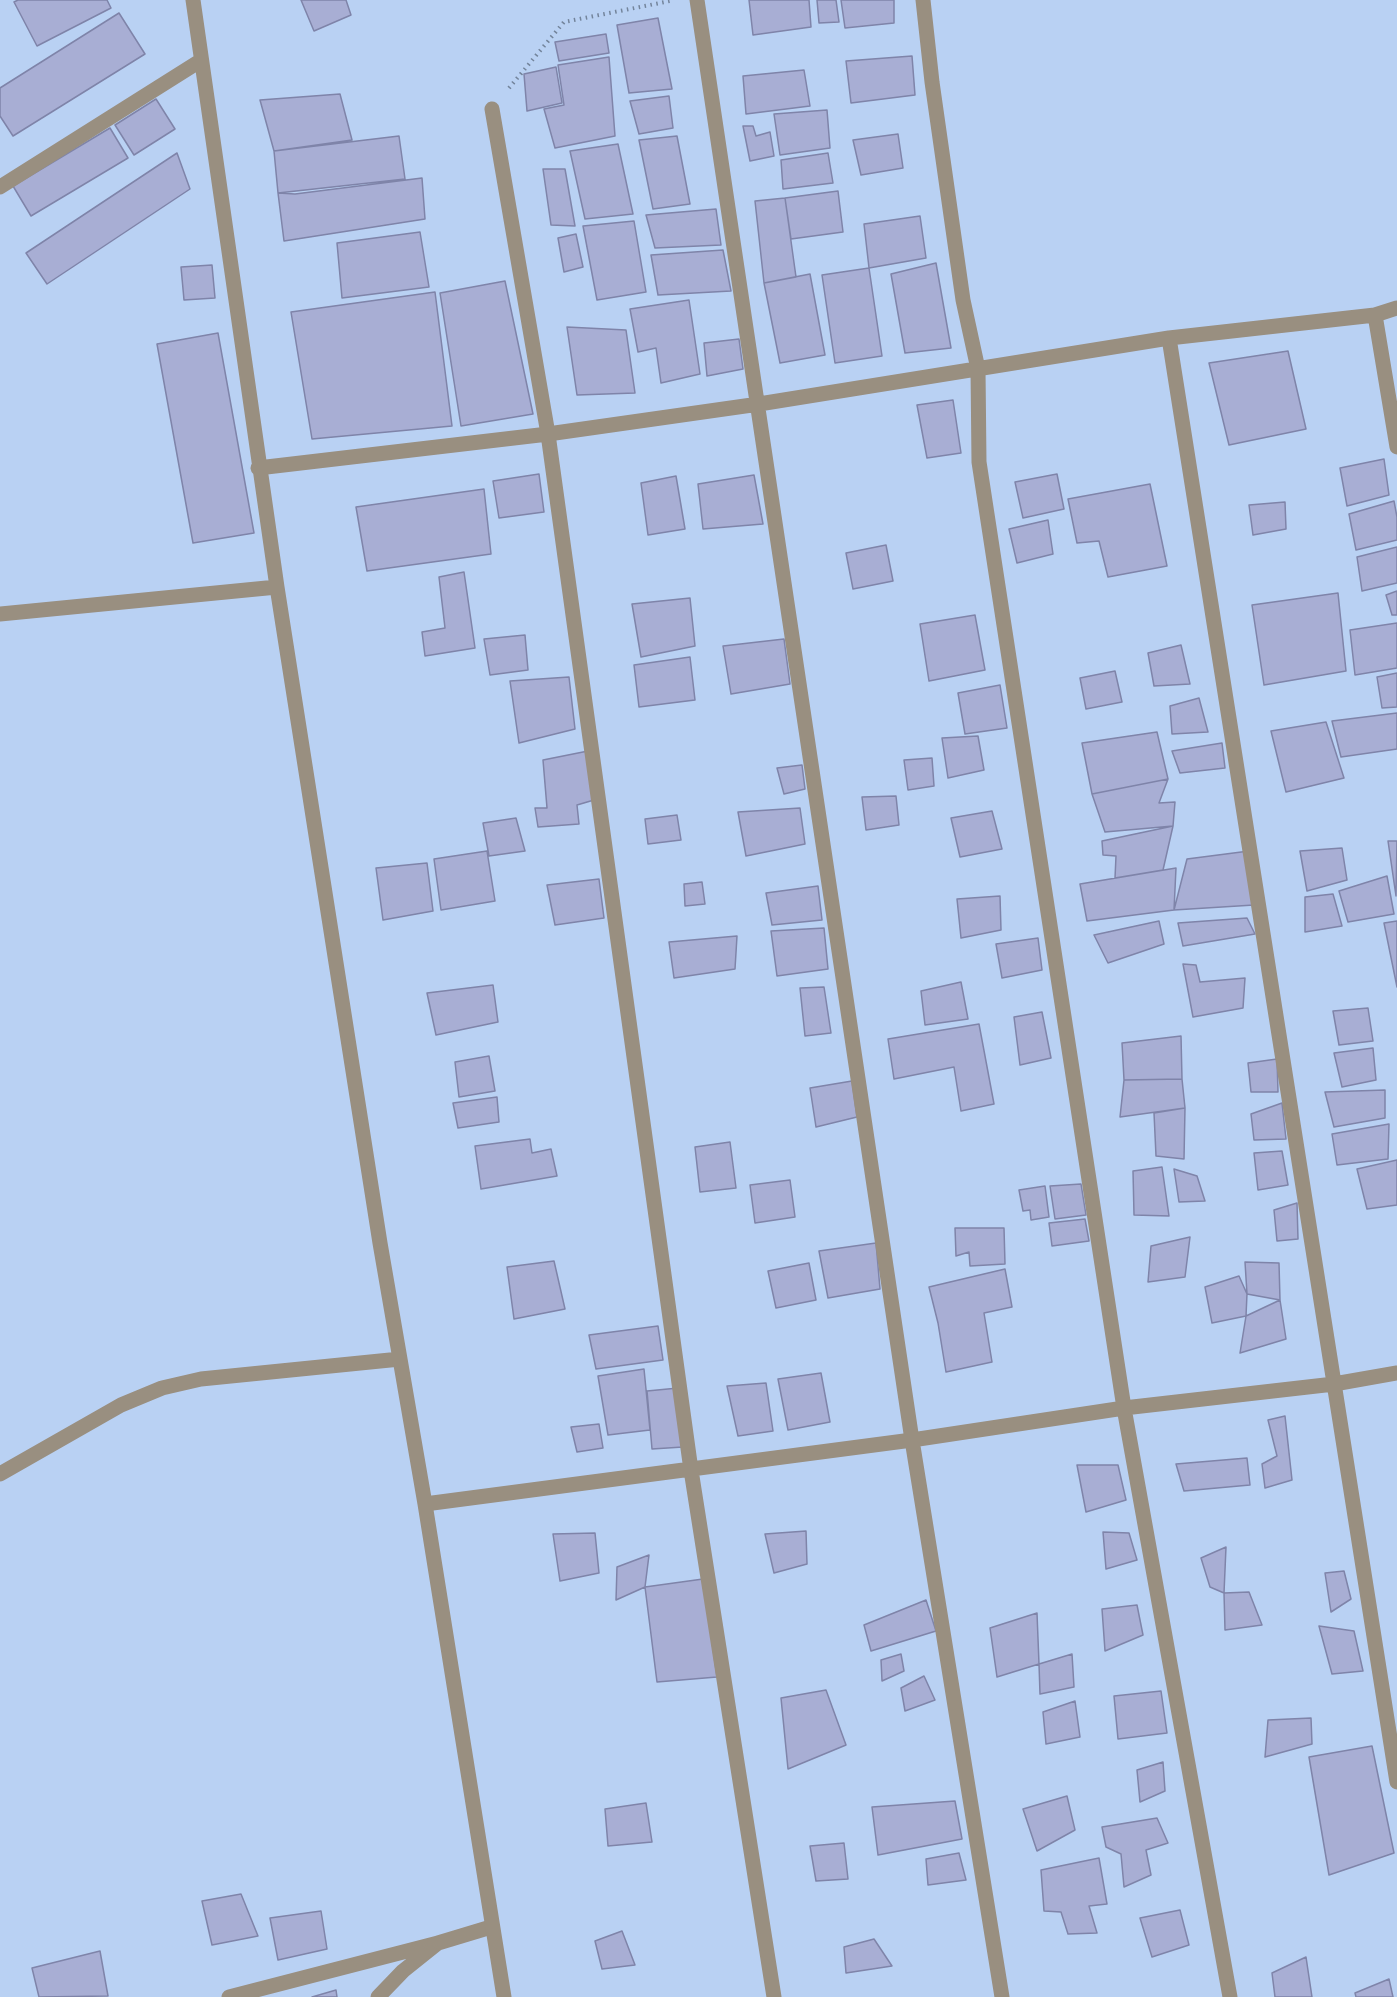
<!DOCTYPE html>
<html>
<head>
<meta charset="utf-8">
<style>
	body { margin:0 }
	canvas { display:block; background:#b9d1f3 }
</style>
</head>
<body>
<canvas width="1397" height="1997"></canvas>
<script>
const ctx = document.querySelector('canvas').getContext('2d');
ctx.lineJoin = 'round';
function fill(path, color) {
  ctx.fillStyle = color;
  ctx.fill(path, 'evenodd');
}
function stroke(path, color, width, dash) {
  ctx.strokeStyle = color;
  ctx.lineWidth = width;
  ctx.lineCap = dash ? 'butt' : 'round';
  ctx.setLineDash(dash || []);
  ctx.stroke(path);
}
const building = new Path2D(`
	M18,0H107L111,8L37,46L14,2Z
	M301,0H346L351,15L314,31Z
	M749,0H809L811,27L753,35Z
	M817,0H836L839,22L819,23Z
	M841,0H894V23L845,28Z
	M119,13L145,54L13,136L0,116V88Z
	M658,18L672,89L629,93L617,25Z
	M606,34L609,53L559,61L555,42Z
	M912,56L915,95L851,103L846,61Z
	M609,57L615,136L555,148L544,109L564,105L558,65Z
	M556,67L562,103L527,111L524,74Z
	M804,70L810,106L746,114L743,76Z
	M340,94L352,140L274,151L260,100Z
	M669,96L673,128L639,134L630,101Z
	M156,99L175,129L134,155L115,125Z
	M827,110L830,148L780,155L774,114Z
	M743,126H753L756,136L770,132L774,156L750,161Z
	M110,128L128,158L31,216L13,186Z
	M898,134L903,168L861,175L853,140Z
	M399,136L405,179L278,193L274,151Z
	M677,136L690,204L653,209L639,140Z
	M618,144L633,214L585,219L570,151Z
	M177,153L190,189L47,284L26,253Z
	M828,153L833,183L783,189L781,160Z
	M543,169H565L575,226L551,225Z
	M422,178L425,219L284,241L278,193L295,194Z
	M838,191L843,232L791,239L785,198Z
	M785,198L796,277L764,283L755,201Z
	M716,209L721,245L655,248L646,215Z
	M920,216L926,258L869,268L864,224Z
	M634,221L646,292L597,300L583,226Z
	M420,232L429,287L342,298L337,243Z
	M576,234L583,267L564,272L558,238Z
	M723,250L731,291L658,295L651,255Z
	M936,263L951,348L905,353L891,274Z
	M212,265L215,298L184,300L181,267Z
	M869,268L882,356L835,363L822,275Z
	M810,274L825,355L780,363L764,283Z
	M505,281L533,414L461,426L440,293Z
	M435,292L452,426L312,439L291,312Z
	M689,300L700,374L661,383L656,348L638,352L630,309Z
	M567,327L626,330L635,393L577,395Z
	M218,333L254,533L193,543L157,344Z
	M739,339L743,369L707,376L704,343Z
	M1288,351L1306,429L1229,445L1209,363Z
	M953,400L961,453L927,458L917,405Z
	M1384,459L1389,495L1347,506L1340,468Z
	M539,474L544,512L499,518L493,481Z
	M1057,474L1064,509L1023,518L1015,482Z
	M754,475L763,524L703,529L698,484Z
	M676,476L685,529L648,535L641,483Z
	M1150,484L1167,566L1108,577L1099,541L1077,543L1068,499Z
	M484,489L491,554L367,571L356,507Z
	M1394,501L1397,517V540L1356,550L1349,514Z
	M1285,502L1286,529L1253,535L1249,505Z
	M1048,520L1053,554L1017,563L1009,529Z
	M886,545L893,581L853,589L846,553Z
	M1397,547V583L1362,591L1357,557Z
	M464,572L475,648L425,656L422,632L445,628L439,577Z
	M1397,591V615H1392L1386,595Z
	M1338,593L1346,671L1264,685L1252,605Z
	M690,598L695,646L641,657L632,604Z
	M975,615L985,670L929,681L920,624Z
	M1397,623V668L1355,675L1350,630Z
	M525,635L528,670L490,675L484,639Z
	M784,639L790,684L731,694L723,646Z
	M1181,645L1190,684L1154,686L1148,653Z
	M690,657L695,700L639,707L634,665Z
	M1115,671L1122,702L1086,709L1080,678Z
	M1397,673V707L1382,708L1377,677Z
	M569,677L575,729L519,743L510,681Z
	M1000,685L1007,728L965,734L958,693Z
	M1199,698L1208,732L1172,734L1170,706Z
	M1397,713V749L1341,757L1332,721Z
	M1326,722L1344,778L1286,792L1271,731Z
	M1157,732L1168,779L1092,794L1082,743Z
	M978,736L984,770L948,778L942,738Z
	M1222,743L1225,768L1180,773L1172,751Z
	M588,751L594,800L577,805L579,824L538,827L535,808H547L543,760Z
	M932,758L934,786L908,790L904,760Z
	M802,765L805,789L784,794L777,768Z
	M1168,779L1159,803L1175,802L1173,826L1105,832L1092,794Z
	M896,796L899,825L866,830L862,797Z
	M800,808L805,844L746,856L738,812Z
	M992,811L1002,849L960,857L951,818Z
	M677,815L681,840L648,844L645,819Z
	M516,818L525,851L489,856L483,823Z
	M1173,826L1163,870L1115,878L1116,856L1103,855L1102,841Z
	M1388,841H1397L1396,896Z
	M1342,848L1347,880L1307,891L1300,851Z
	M487,851L495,901L441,910L434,859Z
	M1249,851L1254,905L1174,910L1187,859Z
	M427,863L433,911L383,920L376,868Z
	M1176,868L1174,910L1087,921L1080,884Z
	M1387,876L1394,914L1348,922L1339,891Z
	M599,879L604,918L555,925L547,885Z
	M702,882L705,904L685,906L684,884Z
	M818,886L822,920L772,925L766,893Z
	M1333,894L1342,926L1305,932V897Z
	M1000,896L1001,930L961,938L957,899Z
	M1247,918L1255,934L1183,946L1178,923Z
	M1159,921L1164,944L1108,963L1094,935Z
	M1397,921V987L1384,923Z
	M824,928L828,969L777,976L771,931Z
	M737,936L735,969L674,978L669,942Z
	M1038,938L1042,970L1002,978L996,944Z
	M1183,964L1196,965L1200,982L1245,978L1243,1008L1193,1017Z
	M961,982L968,1019L925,1025L921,991Z
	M493,985L498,1022L436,1035L427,993Z
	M824,987L831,1033L805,1036L800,988Z
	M1368,1008L1373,1041L1339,1045L1333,1011Z
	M1042,1012L1051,1058L1020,1065L1014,1017Z
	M979,1024L994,1104L961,1111L954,1067L894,1079L888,1039Z
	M1181,1036L1182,1079L1124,1080L1122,1043Z
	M1373,1048L1376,1080L1342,1087L1334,1053Z
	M489,1056L495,1091L459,1097L455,1062Z
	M1277,1059L1278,1092H1251L1248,1063Z
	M1182,1079L1185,1108L1120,1117L1124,1080Z
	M852,1081L857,1117L816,1127L810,1088Z
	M1385,1090V1118L1334,1127L1325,1092Z
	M497,1097L499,1122L458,1128L453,1103Z
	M1282,1103L1286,1139L1254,1140L1251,1114Z
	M1185,1108L1184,1159L1156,1156L1154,1113Z
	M1389,1124L1388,1159L1337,1165L1332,1134Z
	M530,1139L532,1153L551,1149L557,1176L481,1189L475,1146Z
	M730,1142L736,1188L700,1192L695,1147Z
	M1282,1151L1288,1185L1258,1190L1254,1153Z
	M1397,1160V1205L1367,1209L1357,1169Z
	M1162,1167L1169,1216L1134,1215L1133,1171Z
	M1174,1169L1197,1176L1205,1201L1179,1202Z
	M790,1180L795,1217L755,1223L750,1185Z
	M1081,1184L1086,1215L1055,1219L1050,1186Z
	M1045,1186L1049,1217L1031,1220L1030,1210L1023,1211L1019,1190Z
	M1297,1203L1298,1239L1277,1241L1274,1210Z
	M1085,1219L1089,1241L1052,1246L1049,1223Z
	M955,1228H1004L1005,1264L970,1266L969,1252L956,1256Z
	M1190,1237L1185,1277L1148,1282L1151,1246Z
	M876,1243L880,1289L828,1298L819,1251Z
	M554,1261L565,1309L514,1319L507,1267Z
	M1245,1262L1279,1263L1280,1300L1247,1294Z
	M809,1263L816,1300L776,1308L768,1271Z
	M1005,1269L1012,1307L984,1313L992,1362L946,1372L938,1323L929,1287Z
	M1239,1276L1247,1294L1246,1316L1212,1323L1205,1287Z
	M1280,1300L1286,1339L1240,1353L1246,1316Z
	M658,1326L663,1360L596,1369L589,1335Z
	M644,1369L650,1430L608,1435L598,1376Z
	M821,1373L830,1422L788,1430L778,1379Z
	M766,1383L773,1431L738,1436L727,1386Z
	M678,1388L683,1447L652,1449L647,1391Z
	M1285,1416L1292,1480L1265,1488L1262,1464L1277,1456L1268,1420Z
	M599,1424L603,1448L577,1452L571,1427Z
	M1247,1458L1250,1485L1184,1491L1176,1464Z
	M1077,1465H1118L1126,1500L1086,1512Z
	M806,1531L807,1564L774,1573L765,1534Z
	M1103,1532L1129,1533L1137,1560L1106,1569Z
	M595,1533L599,1573L560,1581L553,1534Z
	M1226,1547L1224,1593L1210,1587L1201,1558Z
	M649,1555L645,1587L616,1600L617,1567Z
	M1344,1571L1351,1599L1331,1612L1325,1573Z
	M703,1579L717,1677L657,1682L645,1587Z
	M1249,1592L1262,1625L1225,1630L1224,1593Z
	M926,1600L936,1631L871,1651L864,1625Z
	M1137,1605L1143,1635L1105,1651L1102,1609Z
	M1037,1613L1039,1664L997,1677L990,1628Z
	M1319,1626L1354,1631L1363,1671L1332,1674Z
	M901,1654L904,1671L882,1681L881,1660Z
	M1072,1654L1074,1687L1040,1694L1039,1664Z
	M924,1676L935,1700L905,1711L901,1688Z
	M826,1690L846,1745L788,1769L781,1698Z
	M1161,1691L1167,1733L1118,1739L1114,1696Z
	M1075,1701L1080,1737L1046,1744L1043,1712Z
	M1311,1718L1312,1744L1265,1757L1268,1720Z
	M1372,1746L1394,1853L1329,1875L1309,1757Z
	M1163,1762L1165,1791L1140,1802L1137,1770Z
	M1067,1796L1075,1830L1037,1851L1023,1809Z
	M955,1801L962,1839L878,1855L872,1807Z
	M646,1803L652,1842L608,1846L605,1809Z
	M1157,1818L1168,1843L1146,1850L1151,1875L1124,1887L1121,1854L1106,1847L1102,1827Z
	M844,1843L848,1879L816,1881L810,1846Z
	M959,1853L966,1880L928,1885L926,1859Z
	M1099,1858L1107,1904L1089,1906L1097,1933L1068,1934L1061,1912L1044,1911L1041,1870Z
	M241,1894L258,1936L212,1945L202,1901Z
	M1180,1910L1189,1945L1152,1957L1140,1918Z
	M321,1911L327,1949L278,1960L270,1918Z
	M622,1931L635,1965L602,1969L595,1941Z
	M874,1939L892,1966L846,1973L844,1947Z
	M100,1951L108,1996L39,1997L32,1968Z
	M1306,1957L1312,1997H1275L1272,1973Z
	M1389,1979L1393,1997H1356L1355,1993Z
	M336,1990L337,1997H312Z`);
const path = new Path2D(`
	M509,88L564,22L670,1`);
const service = new Path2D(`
	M229,1997L438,1943
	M378,1997L403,1971L438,1943L491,1927`);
const minor = new Path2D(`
	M193,0L277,587L380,1243L425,1504L504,1997
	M697,0L912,1440L1002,1997
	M923,0L932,82L963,300L978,369L979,462L1124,1408L1230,1997
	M492,109L548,434L691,1470L774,1997
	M0,187L200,61
	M1375,315L1397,447
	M1169,338L1397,1782
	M258,468L548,434L759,404L1169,338L1375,315L1397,308
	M0,614L277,587
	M0,1474L121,1405L162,1388L201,1379L400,1359
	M425,1504L912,1440L1124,1408L1334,1384L1397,1373`);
fill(building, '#a8aed4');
stroke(building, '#7f84a9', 1.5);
stroke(path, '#73849b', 4, [1.5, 4.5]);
stroke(service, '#998f80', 15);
stroke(minor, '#998f80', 15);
</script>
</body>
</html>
